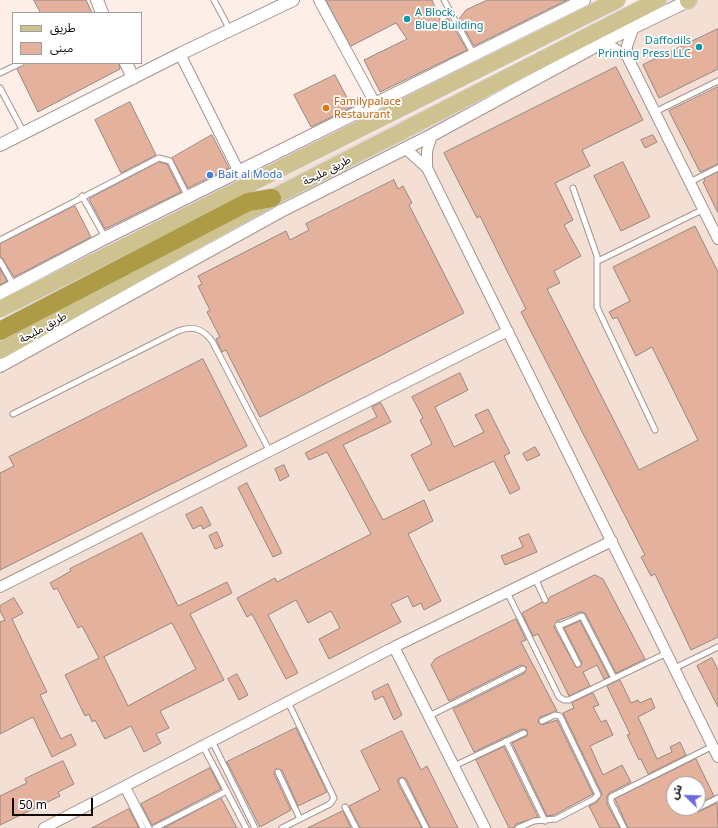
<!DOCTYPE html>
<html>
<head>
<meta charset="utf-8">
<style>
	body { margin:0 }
	#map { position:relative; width:718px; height:828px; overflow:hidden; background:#fdeee8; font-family:"Noto Sans","Noto Sans Arabic",sans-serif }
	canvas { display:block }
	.legend { position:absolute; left:12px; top:12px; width:130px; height:52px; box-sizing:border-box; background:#fff; border:1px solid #9f9d9d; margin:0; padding:5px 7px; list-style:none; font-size:12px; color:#100b09 }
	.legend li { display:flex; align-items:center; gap:8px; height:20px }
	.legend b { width:20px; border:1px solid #9f9d9d }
	.north { position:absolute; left:666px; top:776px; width:40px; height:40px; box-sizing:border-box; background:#fff; border:1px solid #9f9d9d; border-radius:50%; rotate:293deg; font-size:11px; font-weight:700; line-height:16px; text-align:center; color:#100b09 }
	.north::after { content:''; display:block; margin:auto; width:14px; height:18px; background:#6a69e3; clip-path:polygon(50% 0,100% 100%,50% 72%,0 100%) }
	.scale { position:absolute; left:12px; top:798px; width:81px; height:18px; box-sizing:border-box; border:2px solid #100b09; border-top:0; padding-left:5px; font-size:12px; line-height:14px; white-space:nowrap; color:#100b09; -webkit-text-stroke:3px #fff; paint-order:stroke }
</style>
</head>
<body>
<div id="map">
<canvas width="718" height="828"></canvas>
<ul class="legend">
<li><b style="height:5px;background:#cec390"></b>طريق</li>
<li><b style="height:11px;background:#e3b19c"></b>مبنى</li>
</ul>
<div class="north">ش</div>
<div class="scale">50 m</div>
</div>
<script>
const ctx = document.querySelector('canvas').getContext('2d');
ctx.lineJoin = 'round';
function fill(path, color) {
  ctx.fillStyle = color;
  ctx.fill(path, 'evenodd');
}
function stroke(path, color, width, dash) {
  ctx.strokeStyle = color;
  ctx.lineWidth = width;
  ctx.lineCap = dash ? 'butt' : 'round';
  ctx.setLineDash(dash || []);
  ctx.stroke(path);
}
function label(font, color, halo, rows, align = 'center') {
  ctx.font = font + ' "Noto Sans","Noto Sans Arabic",sans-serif';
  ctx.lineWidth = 3.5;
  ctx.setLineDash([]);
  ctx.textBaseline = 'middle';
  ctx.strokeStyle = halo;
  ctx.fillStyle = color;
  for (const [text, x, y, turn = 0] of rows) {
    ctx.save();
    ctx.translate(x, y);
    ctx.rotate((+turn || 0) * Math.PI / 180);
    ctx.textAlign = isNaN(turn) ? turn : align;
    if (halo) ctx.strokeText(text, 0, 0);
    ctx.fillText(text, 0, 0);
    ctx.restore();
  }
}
const built = new Path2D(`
	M642,0H718V828H0V325L219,210ZM674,784H698V808H674Z`);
const building = new Path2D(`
	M34,0H86L92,13H41Z
	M326,0H432L441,22L448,18L467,50L380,92L364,60L407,39L396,23L351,46Z
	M488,0H567L474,46L459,19L466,10Z
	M718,29V69L659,98L643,65Z
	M25,63H119L120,69L38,112L17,69Z
	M616,67L643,120L582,150L590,166L555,183L573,220L564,225L581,256L554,271L560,283L547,289L639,470L698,440L652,347L636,356L617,317L613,319L609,312L630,301L613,267L695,226L718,272V637L691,650L655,574L651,576L641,557L645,555L521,312L526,309L480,216L477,218L444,153Z
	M335,75L352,107L311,127L294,95Z
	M718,87V164L700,172L669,111Z
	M130,102L156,155L121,173L95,120Z
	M212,135L229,168L188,188L172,158Z
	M653,135L657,142L645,148L641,140Z
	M159,162L167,164L181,192L105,229L89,199Z
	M623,162L650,217L621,231L594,176Z
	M718,172V213L703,182L705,181L704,179Z
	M394,180L398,189L403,186L412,203L409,205L464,313L260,417L226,350L222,352L216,339L220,337L207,312L210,310L198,286L202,284L198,276L286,231L290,240L309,230L306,224Z
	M75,206L91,237L14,277L3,259L0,257V244Z
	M0,269L7,281L0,285Z
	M203,359L247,446L0,570V473L14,466L9,457Z
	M460,373L468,390L435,407L454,447L484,432L475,415L488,409L510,453L504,456L520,489L510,494L494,461L429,491L411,455L432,444L420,420L423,418L412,397Z
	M381,403L391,422L343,445L383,520L424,500L433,521L408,534L441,601L424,610L421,603L413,607L408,596L391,604L401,622L329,659L319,639L340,628L331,611L308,623L296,600L268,615L298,673L286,679L252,614L247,617L237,598L275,578L277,582L371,534L327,452L309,460L305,453L377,417L372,407Z
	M535,447L540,455L527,461L523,454Z
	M284,465L289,476L280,481L275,469Z
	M247,483L282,553L273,557L238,488Z
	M202,507L211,525L203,529L201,525L193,529L186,515Z
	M217,532L223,546L215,549L209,536Z
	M142,533L178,606L227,582L232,593L190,614L224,680L160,711L169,728L156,734L161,743L144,752L131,726L105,739L95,720L92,722L89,714L85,716L65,675L99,658L82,626L78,628L57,588L54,590L50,583L71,571L70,569ZM172,623L196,669L128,706L104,657Z
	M529,534L537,552L505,565L501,556L523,547L519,538Z
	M595,575L603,579L645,659L616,673L585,613L580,612L557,621L554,627L576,667H580L582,663L564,628L580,621L609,677L604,679L597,665L583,672L590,686L569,696L538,634L533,636L522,613L542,602L547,603L549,598Z
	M14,598L23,613L12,619L47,692L40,695L61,739L71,734L76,745L52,757L33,717L0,734V622L5,620L0,611V606Z
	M516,619L526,640L521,642L557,711L540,717L538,722L542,725L557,720L593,794L554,815L547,816L512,743L527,736V730L522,729L474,752L453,709L525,673L526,667L521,665L449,701L431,665L435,659Z
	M712,658L718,670V707L697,666Z
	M237,674L248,695L239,700L228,679Z
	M620,680L631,703L638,700L640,703L651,698L655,708L638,717L657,759L672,752L670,747L680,742L686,755L648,774L641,759L639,760L627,735L630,734L607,686Z
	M388,684L402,715L394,720L383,696L375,700L372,692Z
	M593,693L599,705L593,707L601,722L606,720L613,735L590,746L603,775L622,765L631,782L609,793L607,797V804L620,828H600L589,806L597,802L602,794L563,713L574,708L572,703Z
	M296,728L327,792L298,806L282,770L276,769L274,774L291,810L260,827L227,762Z
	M402,731L421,770L427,766L458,828H430L406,779L402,777L398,779V783L422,828H360L349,806L380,790L361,751Z
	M504,747L538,817L516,824L514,828H509L476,760Z
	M696,759L714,796L698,804V784H674V808H694L698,812L717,803L718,828H628L615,799Z
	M63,761L74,784L58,792L60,796L0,825V796L27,783L25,779Z
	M210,768L221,789L152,825L141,804Z
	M221,798L237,828H164Z
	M129,809L139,828H92Z
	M343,811L351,828H308Z`);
const service = new Path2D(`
	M214,0L230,30
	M444,0L474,55
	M0,73L21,63
	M0,88L24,133
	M655,112L718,81
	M690,182L718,168
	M573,188L597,256V307L655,430
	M82,196L105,237
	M0,240L159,158L170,161L188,197
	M0,261L14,286
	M598,261L704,209
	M13,414L178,331C193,325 203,329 212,341L269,450
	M535,578L545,600
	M507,592L559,697L564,700H569L667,653
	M558,625L578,664
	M559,626L582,616L614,678
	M675,668L718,647
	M429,716L523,669
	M212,741L255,828
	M506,741L545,821
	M203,746L246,828
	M454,766L524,733
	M278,772L300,819
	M402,781L426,828
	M127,786L149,828
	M123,788L143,828
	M345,807L356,828
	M698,808L718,798
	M155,828L227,791
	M282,828L330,804L334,798L288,702
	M518,828L534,821L556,819L594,799L598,795L560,716L555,715L542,721
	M624,828L611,802V797L713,746`);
const minor = new Path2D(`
	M319,0L376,105
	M603,42L627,56L718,239
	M180,54L239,172
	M627,56V46L634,26
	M405,148L427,168L718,757
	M427,168V151L432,135
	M0,587L508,331
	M394,647L485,828
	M44,828L394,647L612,541`);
const tertiary = new Path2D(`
	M97,0L102,13
	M126,63L133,78
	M0,145L180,54L293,0
	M0,293L105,238L584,0
	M0,366L281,211L432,135L603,42L690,0`);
const primary = new Path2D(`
	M688,1L689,0
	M0,309L617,0
	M0,351L272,198L658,0`);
const motorway = new Path2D(`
	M0,331L248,202L272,198`);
const markers = [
	[407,19,4,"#0f9aa8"],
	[699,47,4,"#0f9aa8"],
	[326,108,4,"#e8710a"],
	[210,175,4,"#3f7fe0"]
];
const cultureNames = [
	["A Block,",415,13],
	["Blue Building",415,26],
	["Daffodils",691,41,"right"],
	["Printing Press LLC",691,54,"right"]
];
const foodNames = [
	["Familypalace",334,102],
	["Restaurant",334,115]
];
const streetNames = [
	["طريق مليحة",327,171,-27],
	["طريق مليحة",43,328,-29]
];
const shopNames = [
	["Bait al Moda",218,175]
];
fill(built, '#f4dfd5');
fill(building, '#e3b19c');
stroke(building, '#968883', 1);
stroke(service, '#a3958f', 7);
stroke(minor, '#a3958f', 12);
stroke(tertiary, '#a3958f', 14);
stroke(primary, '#d4d3d3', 18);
stroke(motorway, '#d4d3d3', 20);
stroke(service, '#fff', 5);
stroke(minor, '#fff', 10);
stroke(tertiary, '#fff', 12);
stroke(primary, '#cec390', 16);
stroke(motorway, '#ae9b46', 18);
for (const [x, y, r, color] of markers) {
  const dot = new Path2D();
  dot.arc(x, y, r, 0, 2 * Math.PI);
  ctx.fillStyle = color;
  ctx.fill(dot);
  stroke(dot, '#fff', 1.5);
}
label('11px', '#0d838f', '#fff', cultureNames, 'left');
label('11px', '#c56008', '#fff', foodNames, 'left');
label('11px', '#100b09', '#fff', streetNames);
label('11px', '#366cbe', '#fff', shopNames, 'left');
</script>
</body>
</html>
